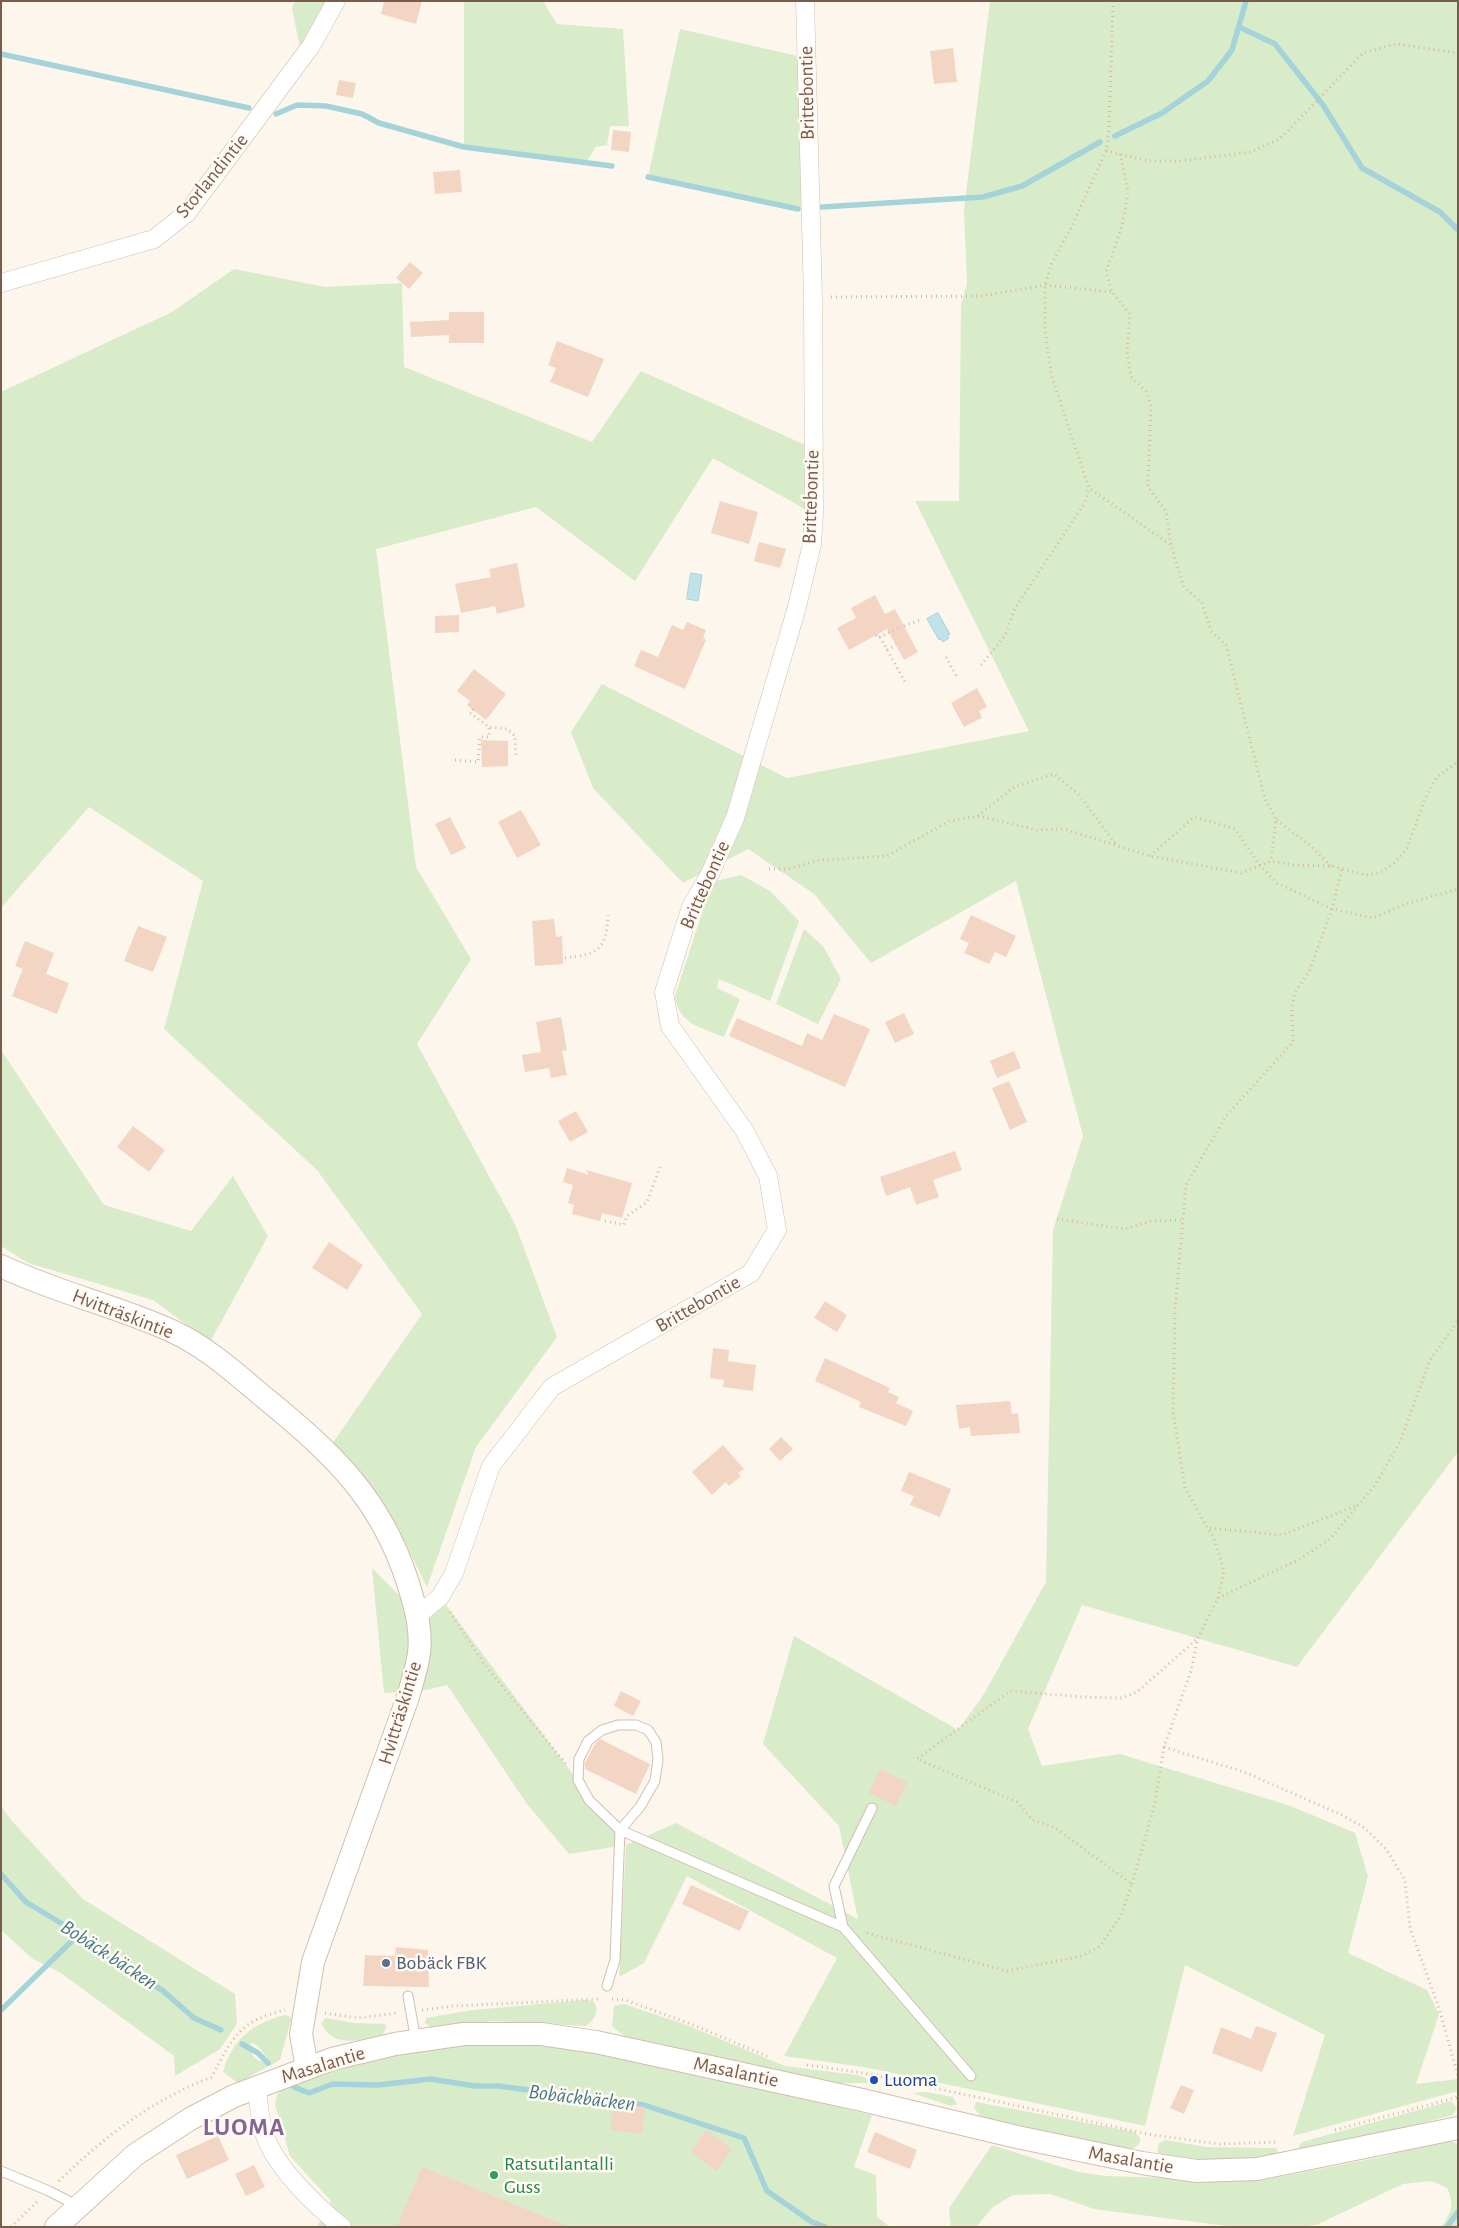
<!DOCTYPE html>
<html>
<head>
<meta charset="utf-8">
<style>
	body { margin:0 }
	#map { position:relative; width:1459px; height:2228px; overflow:hidden; background:#fdf6ec; font-family:"Alegreya Sans",sans-serif }
	canvas { display:block }
	.frame { position:absolute; inset:0; border:2px solid #7a5c4d; pointer-events:none }
</style>
</head>
<body>
<div id="map">
<canvas width="1459" height="2228"></canvas>
<div class="frame"></div>
</div>
<script>
const ctx = document.querySelector('canvas').getContext('2d');
ctx.lineJoin = 'round';
function fill(path, color) {
  ctx.fillStyle = color;
  ctx.fill(path, 'evenodd');
}
function stroke(path, color, width, dash) {
  ctx.strokeStyle = color;
  ctx.lineWidth = width;
  ctx.lineCap = dash ? 'butt' : 'round';
  ctx.setLineDash(dash || []);
  ctx.stroke(path);
}
function label(font, color, halo, rows, align = 'center') {
  ctx.font = font + ' "Alegreya Sans",sans-serif';
  ctx.lineWidth = 5;
  ctx.setLineDash([]);
  ctx.textBaseline = 'middle';
  ctx.strokeStyle = halo;
  ctx.fillStyle = color;
  for (const [text, x, y, turn = 0] of rows) {
    ctx.save();
    ctx.translate(x, y);
    ctx.rotate((+turn || 0) * Math.PI / 180);
    ctx.textAlign = isNaN(turn) ? turn : align;
    if (halo) ctx.strokeText(text, 0, 0);
    ctx.fillText(text, 0, 0);
    ctx.restore();
  }
}
const green = new Path2D(`
	M295,1H332L301,53L292,8Z
	M464,1H543L557,24L623,29L629,126H610L607,145L596,147L587,161L464,147Z
	M990,1H1458V1452L1297,1667L1082,1605L1028,1729L1042,1766L1120,1754L1291,1806L1355,1833L1368,1876L1348,1953L1427,1990L1439,2014L1416,2084L1458,2079V2091L1293,2136L1325,2035L1185,1965L1145,2126L864,2067L784,2056L837,1958L687,1876L644,1963L619,1977L626,1845L569,1854L527,1804L447,1685L422,1691L384,1693L372,1568L418,1614L440,1597L626,1845L676,1823L858,1919L839,1826L763,1744L794,1636L958,1730L984,1694L1046,1582L1053,1230L1083,1136L1016,881L871,963L814,894L748,849L683,883L593,788L571,732L602,684L787,778L1029,731L915,501H959L961,305L967,283L964,209Z
	M680,29L806,58L810,195L798,209L648,177Z
	M234,269L325,287L402,283L404,367L592,442L641,371L812,448L814,514L713,458L635,581L536,507L376,549L416,867L471,959L417,1044L515,1224L557,1337L476,1447L427,1587L399,1531L370,1484L332,1444L422,1314L317,1170L164,1029L203,881L89,807L1,908V392L172,312Z
	M741,875L770,891L799,921L770,1001L719,979L717,988L740,999L724,1037C701,1027 679,1025 675,996L712,882Z
	M804,929L823,946L841,979L818,1024L776,1004Z
	M1,1050L104,1205L191,1231L233,1176L268,1236L210,1342L153,1300L28,1263L1,1246Z
	M1,1806L12,1821L83,1899L235,1994L237,2024L220,2049L175,2076L174,2056L61,1973L33,1959L1,1930Z
	M585,2000L593,2001C601,2011 594,2020 586,2026L494,2021L430,2027L425,2023L426,2018L473,2010Z
	M624,2004L684,2024L785,2066L857,2075L866,2078L868,2083H834L625,2037L612,2026L614,2006Z
	M285,2015L291,2017V2020L280,2060L238,2083L223,2072C232,2039 253,2023 285,2015ZM252,2043L257,2045L270,2061L268,2063C258,2062 252,2057 248,2047Z
	M326,2018L354,2023L385,2024L386,2028L382,2036C359,2040 333,2049 321,2023Z
	M535,2043L634,2060L872,2115L854,2167L876,2175L877,2217L890,2227H317L331,2201L290,2156L275,2104L277,2095L284,2087L345,2065L429,2048Z
	M927,2092L953,2097L957,2104L951,2106L912,2093Z
	M1451,2101L1457,2108L1453,2115L1306,2153L1300,2150L1299,2145L1302,2142Z
	M976,2102L1135,2132L1140,2138V2143L1132,2150L996,2121L981,2116L974,2108Z
	M1446,2139L1458,2144V2227H1442C1451,2211 1455,2206 1447,2188L1431,2181L1403,2184L1316,2225L1295,2227H1235L1094,2209L1050,2194L1013,2195L993,2207L976,2227H951L949,2208L992,2145L1078,2172L1106,2176L1259,2181L1381,2157Z
	M1166,2140L1206,2147L1276,2148L1278,2152L1276,2155C1239,2165 1198,2159 1160,2155L1157,2150L1159,2143Z`);
const water = new Path2D(`
	M691,573L702,575L698,601L687,599Z
	M938,613L950,634L947,635L949,638L943,642L941,639L939,640L927,619Z`);
const stream = new Path2D(`
	M1239,27L1275,44L1323,105L1362,168L1440,212L1458,230
	M1,54L249,108
	M276,114L297,105L326,106L362,114L379,123L464,147L612,166
	M1115,136L1162,113L1208,81L1232,50L1246,1
	M648,177L798,209
	M822,207L983,197L1022,186L1100,142
	M1,1874L26,1902L79,1934L119,1966L162,1990L194,2018L221,2030
	M1,2010L79,1934
	M242,2044L258,2053L268,2063
	M294,2087L309,2093L333,2084L378,2085L430,2079L475,2086H498L644,2105L744,2138L767,2191L812,2222L825,2227
	M1447,2227L1458,2212`);
const building = new Path2D(`
	M384,1H422L416,24L381,14Z
	M953,48L957,82L934,84L930,51Z
	M339,80L356,83L353,98L336,95Z
	M613,130L631,132L629,152L611,150Z
	M460,170L462,192L435,194L433,172Z
	M410,262L423,273L409,289L396,278Z
	M449,312H484V343H449V335L411,337L410,322L449,320Z
	M557,341L604,359L588,397L550,382L556,368L548,365Z
	M720,501L758,512L749,544L711,533Z
	M759,542L786,549L780,568L754,561Z
	M517,563L525,607L497,614L495,606L461,613L455,584L491,577L489,569Z
	M875,595L885,614L895,609L918,652L904,660L887,629L849,650L837,628L856,618L851,608Z
	M459,615V632L435,633V616Z
	M687,622L706,630L703,638L706,640L685,689L634,666L641,650L658,657L672,625L683,630Z
	M474,669L506,694L486,720L467,705L470,701L457,691Z
	M977,688L987,707L979,711L982,718L964,727L951,703Z
	M481,740L508,741V766L482,767Z
	M521,810L541,845L517,858L498,822Z
	M450,817L466,848L451,855L435,824Z
	M971,915L1016,936L1006,957L995,952L989,964L964,953L969,943L960,939Z
	M554,919L556,937L562,936L563,964L535,966L532,921Z
	M138,926L167,937L153,972L124,961Z
	M25,941L54,953L46,974L69,983L57,1014L12,996L23,969L15,966Z
	M904,1013L914,1034L895,1043L885,1022Z
	M834,1014L870,1029L845,1087L729,1036L737,1018L802,1046L807,1033L822,1040Z
	M561,1017L567,1050L562,1051L567,1075L551,1078L549,1068L525,1072L522,1055L541,1052L536,1022Z
	M1014,1051L1021,1068L997,1078L990,1061Z
	M1009,1081L1027,1122L1010,1130L992,1088Z
	M576,1111L588,1132L570,1142L558,1121Z
	M133,1126L165,1150L149,1172L117,1147Z
	M955,1151L962,1170L933,1180L939,1197L916,1205L910,1187L886,1196L880,1177Z
	M567,1168L589,1175L586,1170L632,1183L622,1218L602,1213L600,1221L572,1214L574,1205L568,1203L573,1185L563,1182Z
	M329,1242L363,1265L347,1290L312,1268Z
	M825,1301L847,1315L837,1332L814,1318Z
	M713,1348L729,1350L728,1361L756,1365L753,1391L723,1387L724,1380L710,1378Z
	M825,1358L890,1388L888,1392L899,1397L896,1403L913,1411L906,1426L859,1407L861,1402L815,1381Z
	M1010,1401L1012,1414L1018,1413L1020,1433L971,1436L970,1427L959,1429L956,1405Z
	M781,1437L793,1449L780,1461L769,1449Z
	M723,1445L744,1469L738,1473L741,1476L729,1486L726,1482L712,1495L692,1472Z
	M909,1472L951,1489L940,1517L910,1505L914,1496L901,1491Z
	M621,1691L641,1701L633,1716L614,1706Z
	M600,1739L650,1764L636,1794L585,1769V1763L595,1744Z
	M880,1769L907,1782L896,1806L869,1793Z
	M691,1885L749,1911L740,1931L682,1904Z
	M396,1947L428,1950L429,1987L363,1986L365,1955L395,1956Z
	M1256,2026L1277,2033L1262,2072L1212,2053L1221,2027L1251,2039Z
	M1181,2085L1194,2090L1184,2114L1170,2108Z
	M614,2103L645,2107L642,2134L610,2130Z
	M706,2130L732,2149L716,2171L691,2152Z
	M875,2132L917,2150L910,2169L867,2152Z
	M218,2136L229,2160L187,2179L176,2155Z
	M254,2165L265,2187L246,2196L235,2174Z
	M422,2167L567,2226V2227H397Z`);
const path = new Path2D(`
	M1113,1L1109,130L1106,151L1071,228L1051,265L1045,285V330L1052,377L1089,488L1171,545L1184,587L1202,603L1211,631L1226,645L1265,799L1276,819L1271,861
	M1106,151L1149,161H1181L1250,152L1280,139L1363,53L1396,44L1458,53
	M1120,154L1128,192L1122,226L1106,272L1112,292L1130,314L1127,352L1131,377L1146,391L1151,406L1148,487L1166,511L1171,545
	M831,297L982,296L1045,285L1112,292
	M904,626L920,620
	M876,635L878,638L898,628
	M880,637L906,684
	M887,650L896,645
	M946,657L958,679
	M981,665L1005,636L1015,608L1084,504L1089,488
	M473,709L470,713L489,727L507,729L515,736L516,755
	M455,760L478,762L480,737H489V727
	M978,816L1014,787L1054,774L1080,796L1117,846
	M1277,820L1310,845L1331,866
	M1150,856L1194,817L1235,829L1261,867L1277,883L1332,909L1373,918L1406,904L1458,889
	M769,869H788L820,860L887,856L949,821L978,816L1037,830L1064,829L1150,856L1241,873L1271,861L1292,865L1332,866L1365,875L1380,873L1394,863L1406,850L1427,794L1437,777L1458,762
	M565,958C599,954 606,950 608,915
	M1057,1219L1125,1229L1151,1221L1183,1220
	M605,1221L624,1225L626,1217L647,1202L660,1167
	M1210,1528L1282,1535L1358,1505
	M1218,1598L1298,1560L1330,1539L1375,1485L1400,1442L1430,1360L1458,1321
	M450,1612L485,1665L566,1764
	M1164,1747L1244,1772L1342,1815L1365,1828L1386,1849L1405,1880L1410,1928L1439,2008L1458,2076
	M1132,1884L1155,1803L1164,1747L1191,1671L1198,1638L1218,1598L1224,1571L1215,1541L1185,1488L1173,1411L1175,1311L1186,1185L1226,1116L1293,1042L1292,1006L1295,992L1309,972L1332,909L1342,868
	M867,1933L1007,1971L1082,1956L1100,1946L1121,1915L1132,1884L1054,1827L1033,1820L1017,1802L917,1759L1010,1691L1085,1697L1122,1698L1137,1692L1197,1639
	M612,1999L625,2000L691,2024L769,2057
	M422,2010L453,2006L600,1999
	M325,2013L357,2018L398,2013
	M807,2065L870,2074L1152,2135L1220,2144L1278,2142
	M1335,2130L1458,2097
	M59,2181C105,2136 152,2100 212,2077C231,2039 240,2020 285,2010
	M11,2227L38,2201`);
const service = new Path2D(`
	M872,1808L834,1886L843,1927L971,2076
	M607,1986L615,1960L620,1830L640,1807L655,1781L658,1759L656,1742L648,1730L636,1725H618L602,1730L588,1741L579,1759L578,1780L589,1800L620,1830L843,1927
	M408,1996L416,2041
	M1,2171L49,2191L78,2206`);
const minor = new Path2D(`
	M1,283L154,239L187,213L311,46L336,1
	M418,1615L440,1597L454,1573L491,1466L552,1387L751,1273L777,1230L768,1176L744,1130L670,1026L664,992L691,907L710,874L735,818L797,607L812,544L814,514L813,298L805,1
	M257,2087C259,2102 259,2118 264,2133C275,2167 314,2204 342,2227`);
const tertiary = new Path2D(`
	M1,1266C57,1293 118,1306 174,1332C208,1348 237,1375 265,1398C332,1453 381,1498 408,1583C415,1606 422,1628 419,1653C417,1668 412,1682 408,1697L313,1962L301,2034L307,2068
	M56,2227L135,2155L190,2119L234,2096L332,2059L395,2044L464,2034H541L596,2042L862,2100L1017,2137L1142,2163L1197,2171L1257,2169L1458,2128`);
const markers = [
	[386,1963,5,"#5c6f8a"],
	[874,2080,5,"#1a4fb4"],
	[494,2175,5,"#2e9e5b"]
];
const streetNames = [
	["Brittebontie",807,93,-91],
	["Storlandintie",212,176,-51],
	["Brittebontie",811,497,-88],
	["Brittebontie",705,885,-66],
	["Brittebontie",698,1304,-30],
	["Hvitträskintie",123,1314,21],
	["Hvitträskintie",400,1713,-73],
	["Masalantie",323,2065,-17],
	["Masalantie",736,2072,12],
	["Masalantie",1131,2160,10]
];
const serviceNames = [
	["Bobäck FBK",396,1963]
];
const transitNames = [
	["Luoma",884,2080]
];
const leisureNames = [
	["Ratsutilantalli",504,2164],
	["Guss",504,2187]
];
const waterNames = [
	["Bobäck bäcken",109,1955,33],
	["Bobäckbäcken",582,2098,7]
];
const districtNames = [
	["LUOMA",244,2127]
];
fill(green, '#d8ecc9');
fill(water, '#bfe3e8');
stroke(water, '#a5d3da', 1);
stroke(stream, '#a5d3da', 5.5);
fill(building, '#f3d5c3');
stroke(service, '#d1beb0', 11);
stroke(minor, '#d1beb0', 19);
stroke(tertiary, '#d1beb0', 24);
stroke(path, '#d9b8a5', 3, [1, 4]);
stroke(service, '#fff', 9);
stroke(minor, '#fff', 18);
stroke(tertiary, '#fff', 22);
for (const [x, y, r, color] of markers) {
  const dot = new Path2D();
  dot.arc(x, y, r, 0, 2 * Math.PI);
  ctx.fillStyle = color;
  ctx.fill(dot);
  stroke(dot, '#fffaf3', 2);
}
label('20px', '#7a5c4d', '#fffaf3', streetNames);
label('20px', '#4e5e75', '#fffaf3', serviceNames, 'left');
label('20px', '#164399', '#fffaf3', transitNames, 'left');
label('20px', '#27864d', '#fffaf3', leisureNames, 'left');
label('italic 21px', '#437c86', '#fffaf3', waterNames);
ctx.letterSpacing = '1px';
label('bold 25px', '#846695', '#fffaf3', districtNames);
ctx.letterSpacing = '0px';
</script>
</body>
</html>
